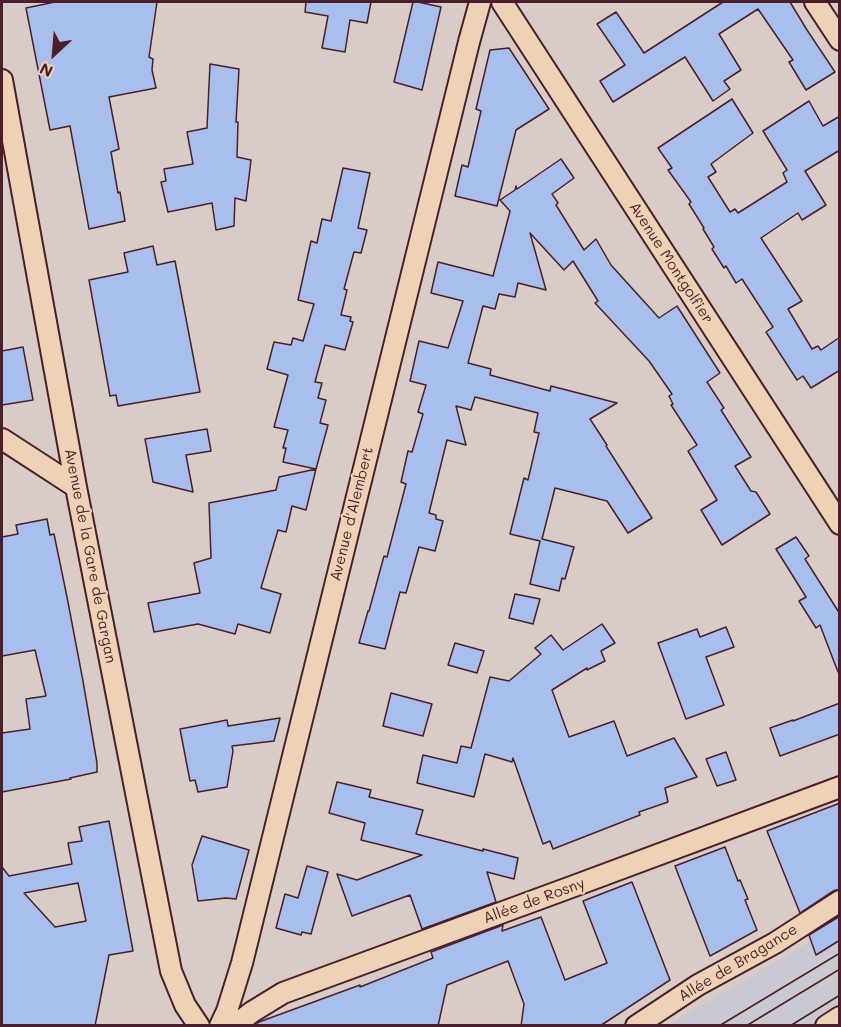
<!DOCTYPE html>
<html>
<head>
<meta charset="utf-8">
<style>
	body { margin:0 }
	#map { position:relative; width:841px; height:1027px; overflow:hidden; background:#d9ccc6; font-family:Mali,sans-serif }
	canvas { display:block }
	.frame { position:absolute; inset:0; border:3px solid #4a1f2b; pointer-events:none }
	.north { position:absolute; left:24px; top:24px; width:60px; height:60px; -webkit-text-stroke:4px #eed2b5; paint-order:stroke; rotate:206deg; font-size:16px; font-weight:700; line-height:24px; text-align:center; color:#4a1f2b }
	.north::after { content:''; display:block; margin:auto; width:21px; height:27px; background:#4a1f2b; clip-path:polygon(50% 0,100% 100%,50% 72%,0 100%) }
</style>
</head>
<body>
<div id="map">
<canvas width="841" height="1027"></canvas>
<div class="frame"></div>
<div class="north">N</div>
</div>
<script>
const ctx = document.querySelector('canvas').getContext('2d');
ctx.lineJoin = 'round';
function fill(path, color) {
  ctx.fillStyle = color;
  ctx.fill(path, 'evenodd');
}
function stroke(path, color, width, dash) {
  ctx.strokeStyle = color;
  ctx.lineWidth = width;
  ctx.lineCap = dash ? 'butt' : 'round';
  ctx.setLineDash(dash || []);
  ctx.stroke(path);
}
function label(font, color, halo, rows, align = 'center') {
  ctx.font = font + ' Mali,sans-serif';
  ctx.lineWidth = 4.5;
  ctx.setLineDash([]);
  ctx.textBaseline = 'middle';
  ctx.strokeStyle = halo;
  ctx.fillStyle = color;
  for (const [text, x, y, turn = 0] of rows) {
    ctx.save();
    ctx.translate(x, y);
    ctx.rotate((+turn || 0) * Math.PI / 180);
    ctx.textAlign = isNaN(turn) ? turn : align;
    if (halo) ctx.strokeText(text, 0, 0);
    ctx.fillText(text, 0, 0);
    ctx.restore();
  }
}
const built = new Path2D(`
	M839,925L840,1024L837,1025L668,1026L682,1016Z`);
const building = new Path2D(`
	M55,2H157L149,57L153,59L152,70L156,88L109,97L119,149L111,152L118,193L120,192L125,221L89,229L70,126L50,130L26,8Z
	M306,2H371L367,23L350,20L345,52L322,48L328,16L305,12Z
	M413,2H418L441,7L422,90L394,82Z
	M723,2H790L807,30L835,72L806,90L789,62L793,60L758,9L719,34L741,70L724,81L730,89L713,101L685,57L613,102L600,81L625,65L597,24L616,12L644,53Z
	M509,48L549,109L516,130L497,206L455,196L462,165L468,167L481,111L476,109L490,50Z
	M210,64L239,69L236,122H238L237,157L251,160L246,201L235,198L234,226L216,230L212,203L168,212L161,182L166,181L164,169L193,164L187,132L207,128Z
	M732,99L753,133L711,164L716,172L708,177L730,212L735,209L738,213L787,182L783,173L787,170L763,131L809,101L823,126L840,116V150L805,171L826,205L802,220L798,213L761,238L802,301L788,309L812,349L818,346L821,350L840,337V370L811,388L803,376L797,380L766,332L773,327L742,279L736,283L726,266L724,268L712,249L714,247L703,229L704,228L689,204L691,202L668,170L672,168L658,148Z
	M561,159L574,178L552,194L558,203L556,205L584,250L596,239L611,265L659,318L677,306L720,373L707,382L724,408L721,410L751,457L735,466L751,491L756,492L770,514L722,545L701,510L717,500L688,451L697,445L671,405L673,404L669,396L672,394L649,361L595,303L598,301L573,261L564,270L530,233L546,290L518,283L515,297L499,294L495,309L483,306L468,363L491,369L490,375L550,391L551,386L617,403L590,419L607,445L606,446L652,518L628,533L607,501L555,488L542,539L574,547L565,579L562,578L559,591L530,584L540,541L510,534L524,478L528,480L539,433L534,432L538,413L475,397L471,410L456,406L466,445L447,440L429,513L436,515V519L443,521L435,551L419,547L406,593L400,592L385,649L359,643L368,611H369L384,556L387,557L406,484L401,482L408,451L412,452L423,414L418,412L426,385L410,381L419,341L448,348L463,301L431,293L438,262L493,276L510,211L500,200L515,190L516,186L517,189Z
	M343,168L370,173L358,228L367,230L361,253L354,252L344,289L347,290L341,315L351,317L350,321L353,322L345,350L325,345L315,382L322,383L318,398L326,400L320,423L328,425L316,469L283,462L286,448H283L288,430L274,427L288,375L267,369L274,342L291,345L293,338L303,341L314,304L298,300L311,241L317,243L322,219L331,221Z
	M153,246L157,265L175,261L200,392L118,406L116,395L110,396L89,280L128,272L124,253Z
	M23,347L33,400L2,405V351Z
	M207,429L211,451L186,455L193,492L153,482L145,439Z
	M316,469L306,510L292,506L286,532L278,530L261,588L281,594L270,633L238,624L235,634L198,624L154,632L148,603L200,593L194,563L211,558L209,503L276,490L279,477Z
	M47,519L50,535L54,534L67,597L83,681L97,763V772L70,778L71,779L2,792V733L30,729L26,699L46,696L35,650L2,656V537L18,534L16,525Z
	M796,537L809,556L805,559L840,614V671L838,672L820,625L816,628L799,601L806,597L776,549Z
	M515,594L540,599L533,624L509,618Z
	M602,624L615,643L601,651L605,661L587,670V668L552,690L569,737L614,721L627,756L674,738L697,777L665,788L668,802L639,812L640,815L553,849L550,841L543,844L513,758L512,762L485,754L474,797L417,783L423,755L457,763L461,746L471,748L490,677L509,681L541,654L535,648L551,635L563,650Z
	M726,627L734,647L706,657L724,705L686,719L658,643L697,629L700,637Z
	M455,643L484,651L477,673L448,665Z
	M391,693L432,704L423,736L383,726Z
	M840,703V734L780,756L770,728L793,720V721Z
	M280,718L274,741L232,746L233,751L227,787L198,792L195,780L190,781L180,729L227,720L228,726Z
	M726,752L736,780L717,786L706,759Z
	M337,782L371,790L369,797L423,810L416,834L483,851V849L518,858L514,879L487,872L496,902L422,929L410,895L352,916L337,874L357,880L422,855L361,840L365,823L329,813Z
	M840,803V889L833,891L800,913L767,831Z
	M109,821L133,951L109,955L95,1026H2V867L9,876L72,864L68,843L82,841L79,827ZM78,883L86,921L55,927L24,893Z
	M202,836L249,850L236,899L226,898L198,901L192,865Z
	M725,847L738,881L740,880L748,899L745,900L757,930L710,956L675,866Z
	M307,866L328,872L311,934L302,932L301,935L276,928L285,894L298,898Z
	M632,882L670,980L600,1026H521L524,1004L508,961L447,985L438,1026H258L257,1023L259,1022L360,985V987L433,958L431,952L503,925L502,931L541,917L565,980L607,963L583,901Z
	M840,916V940L816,955L809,935Z`);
const minor = new Path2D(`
	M502,2L840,524
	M815,2L840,40
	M2,80L76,487L171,971L185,1005L199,1026
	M2,439L76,487
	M220,1026L227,1011L242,963L469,42L480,2
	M234,1026L252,1012L283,993L574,886L840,787
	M636,1026L698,985L775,943L840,901
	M826,1026L840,1017`);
const tram = new Path2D(`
	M719,1026L840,953
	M746,1026L840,969
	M790,1026L840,995`);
const streetNames = [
	["Avenue Montgolfier",671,263,57],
	["Avenue d'Alembert",352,514,-76],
	["Avenue de la Gare de Gargan",90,556,79],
	["Allée de Rosny",534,901,-20],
	["Allée de Bragance",738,963,-31]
];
fill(built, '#cac8d1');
fill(building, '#a8beec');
stroke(building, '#4a1f2b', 1.5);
stroke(minor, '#4a1f2b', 24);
stroke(minor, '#eed2b5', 20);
stroke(tram, '#4a1f2b', 1.5);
label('15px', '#4a1f2b', '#eed2b5', streetNames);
</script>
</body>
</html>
